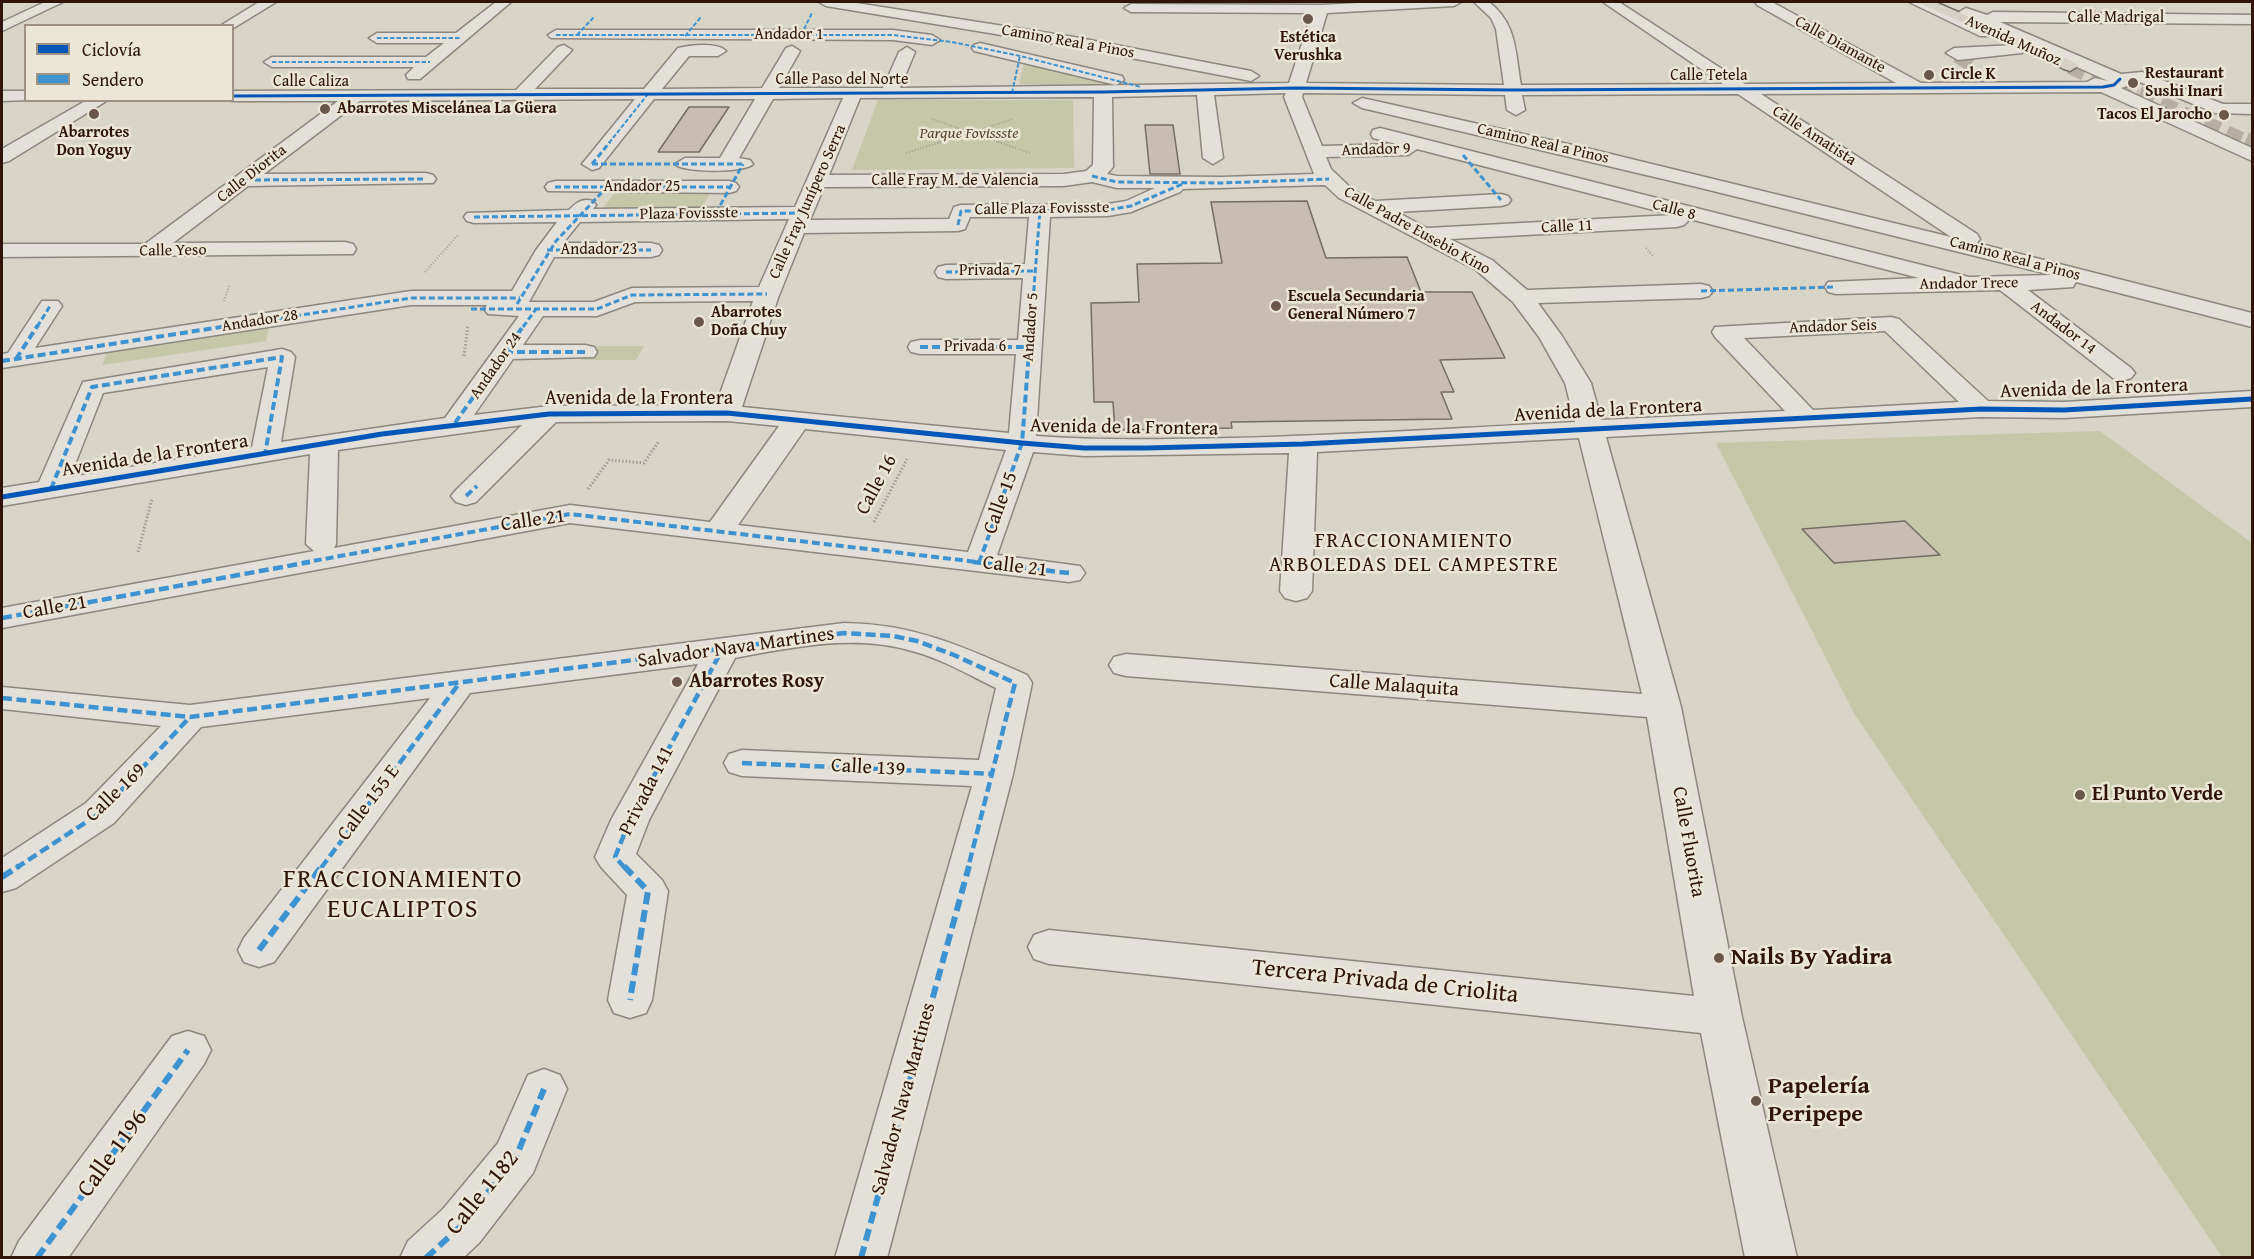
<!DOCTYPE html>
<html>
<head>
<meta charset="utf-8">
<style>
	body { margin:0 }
	#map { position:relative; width:2254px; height:1259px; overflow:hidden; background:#d8d4c6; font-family:"Gentium Book Plus",serif }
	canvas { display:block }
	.frame { position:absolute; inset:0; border:3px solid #2f1407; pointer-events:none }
	.legend { position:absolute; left:24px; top:24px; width:210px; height:78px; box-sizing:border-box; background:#ebe6d5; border:2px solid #a09283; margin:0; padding:8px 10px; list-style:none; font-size:18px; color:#2f1407 }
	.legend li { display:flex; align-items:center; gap:12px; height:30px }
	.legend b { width:30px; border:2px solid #a09283 }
</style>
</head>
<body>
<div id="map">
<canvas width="2254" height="1259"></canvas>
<div class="frame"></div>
<ul class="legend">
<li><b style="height:8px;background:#0057b8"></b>Ciclovía</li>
<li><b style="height:8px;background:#3d93d1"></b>Sendero</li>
</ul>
</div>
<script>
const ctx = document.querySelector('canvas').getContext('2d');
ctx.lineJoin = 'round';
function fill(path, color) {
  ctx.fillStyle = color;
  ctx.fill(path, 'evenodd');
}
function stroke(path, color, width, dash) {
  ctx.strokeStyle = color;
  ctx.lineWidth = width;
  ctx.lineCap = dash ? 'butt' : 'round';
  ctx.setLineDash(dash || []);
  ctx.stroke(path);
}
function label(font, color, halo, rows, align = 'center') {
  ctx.font = font + ' "Gentium Book Plus",serif';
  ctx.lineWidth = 5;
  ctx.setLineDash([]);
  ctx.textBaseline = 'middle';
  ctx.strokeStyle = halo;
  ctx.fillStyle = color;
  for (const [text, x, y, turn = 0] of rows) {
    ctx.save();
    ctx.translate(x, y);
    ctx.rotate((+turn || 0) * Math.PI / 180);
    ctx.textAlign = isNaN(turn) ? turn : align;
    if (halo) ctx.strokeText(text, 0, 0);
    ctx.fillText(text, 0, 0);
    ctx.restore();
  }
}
const green = new Path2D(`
	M1025,60L1126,85L1019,84Z
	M878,100H1073L1074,168L852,170Z
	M616,191H711L702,208H603Z
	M270,321L266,341L102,365L111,343Z
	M590,346H644L636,360H581Z
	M2100,431L2252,543V1257H2222L1855,715L1716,443Z`);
const building = new Path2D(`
	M689,107H729L699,152H658Z
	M1145,125H1173L1180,174H1150Z
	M1307,201L1326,258L1407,257L1421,292H1472L1505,358L1440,360L1454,392H1441L1452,419L1231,422L1232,428L1115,430L1113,402H1094L1091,303L1139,302L1137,264L1222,263L1211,202Z
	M1905,521L1940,555L1834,563L1802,529Z`);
const minorTunnel = new Path2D(`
	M1958,55L1974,66`);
const majorTunnelFar1 = new Path2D(`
	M2070,66L2136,97
	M2117,84L2248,143`);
const majorTunnel = new Path2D(`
	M2245,142L2252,145`);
const pathFar2 = new Path2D(`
	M932,119L1002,143
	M937,143L1013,119`);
const pathFar1 = new Path2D(`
	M998,142L1030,153
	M906,153L941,142
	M1646,248L1654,257
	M425,272L458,235
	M224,301L230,284`);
const path = new Path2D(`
	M464,356L468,325
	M588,489L609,460L644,463L659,441
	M874,522L907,459
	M138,552L152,499`);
const minor = new Path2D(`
	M45,2H63L2,31V22Z
	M259,2H276L232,29V26H220Z
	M496,2H511L420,79H408L406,75L414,67H272L264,62L272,57H426L444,43H377L369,38L377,33H456Z
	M819,2H850L1074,37L1251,71L1259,76L1251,81L1074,47L826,6Z
	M1380,2H1461L1454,6L1327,13L1306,83L1504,85L1496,29L1491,18L1474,2H1489C1517,24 1515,51 1521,85L1723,84L1603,2H1619L1745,84L1896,83L1757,5L1755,2H1772L1921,83L2087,82L2095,78L2108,81L1961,15L1959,12L1966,8L1987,15L1993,12L2252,15V24L2000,22L2121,74L2142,72L2223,104H2252V114L2215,113L2140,82L2121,88L2252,148V161L2101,92L1761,94L1977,234L1980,239L1977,243L2252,313V327L2076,282L2073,287L2028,290L2131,368L2135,373L2131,378L2122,381L2113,378L2000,290L1836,294L1828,292L1825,287L1828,282L1919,278L1686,218L1688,221L1684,225L1677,227L1450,239L1492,260L1527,290L1701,284L1709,286L1713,291L1709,296L1701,298L1538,303L1562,336L1591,383L1601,420L1785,411L1715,337L1712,332L1715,327L1891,317L1899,319L1988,401L2064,402L2252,391V407L2064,418L1981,417L1606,437L1681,707L1742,1017L1797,1258H1745L1701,1033L1049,964L1034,959L1028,947L1034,935L1049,930L1694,996L1647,717L1126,676L1114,673L1109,665L1114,657L1126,654L1642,694L1579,438L1317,452L1312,591L1307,598L1296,601L1285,598L1280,591L1289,453L1084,456L1033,452L997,555L1080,566L1085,573L1080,580L1069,582L570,523L2,628V608L314,551L306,544L310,454L2,506V488L39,482L83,382L282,349L291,352L295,357L281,442L445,418L519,316L488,314L484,309L487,305H411L2,368V354L8,353L42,301H58L62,306L35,348L411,291H512L536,250L557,222L474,223L467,221L464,217L467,213L569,210C577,202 582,198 593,201L596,205L593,209L795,207L843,98L773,99L739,158L750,160L753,164C746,173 682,173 675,164L685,158H720L755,99H654L599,168L592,170L582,164L635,99L360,101L264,174L426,173L433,175L436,179L433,183L248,186L173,243L345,242L353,244L356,249L353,254L2,257V244H145L338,101H232L229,100H232V91L516,90L558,47L564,45L572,50L535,89H644L678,48C690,45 718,42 726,51L718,56H689L662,89L762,88L786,48L792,46L800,51L779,88H883L899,52L907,47L915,52L900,88L1289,83L1312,13L1131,12L1124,8L1131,4L1321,5ZM1286,93L1284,97L1314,174L1222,177L1117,176L1107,174L1113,167L1112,97L1197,95L1203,158L1213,164L1223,158L1214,95ZM1303,93L1505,95L1507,110L1516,115L1525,110L1522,95L1738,94L1951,237L1586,148L1362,98L1353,103L1362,108L1697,187L2052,275L1969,277L1380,128L1373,130L1371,134L1373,138L1396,144L1322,146L1302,97ZM1094,97L1093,165L1086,171L1064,174L829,175L860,98ZM1417,149L1673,215L1427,228L1397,212L1501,206L1508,204L1511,200L1508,196L1501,194L1375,201L1353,190L1331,169L1326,157L1408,155ZM1092,182L1117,188H1155L1126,201L1108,204L961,205L954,207L949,219L810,220L824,187L1064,186ZM1325,185L1339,198L1476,270L1513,302L1539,337L1565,383L1575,422C1461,428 1347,435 1232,438C1167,439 1102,441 1036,436L1050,217L1108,216L1131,212L1180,192L1183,189ZM970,217H1029L1025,264L946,265L938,267L935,272L938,277L946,279L1023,278L1018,340H920L911,342L908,347L911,352L920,354H1016L1009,433L742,407L778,298L804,233L958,231L965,229ZM789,219L759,287L632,288L594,302H529L554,257H651L659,255L662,250L659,245L651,243H563L580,222ZM753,301L716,405L549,406L474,415L513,359L594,357L597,352L594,347L585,345H523L543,316H597L635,302ZM1885,331L1959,402L1813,410L1744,338ZM268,367L252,447L70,477L103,393ZM727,421L779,426L710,522L570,505L334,548L336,544L338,450L522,425L456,490L451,496L456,502L466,505L476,502L556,422ZM805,429L1006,450L968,552L738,525Z
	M1909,2H1927L1993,33L1990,36H1980Z
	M556,30H893L932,35L940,40L932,45L893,40L551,38L548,35Z
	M980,43L1122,76L1124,80L1116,85L974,51L972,48L974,45Z
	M2016,45L2024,50L2022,53L1958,60L1946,53L1954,48Z
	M2,91H26V100H29L2,101Z
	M87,100H108L9,161L2,163V149Z
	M555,181H729L736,183L739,187L736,191L729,193L548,191L545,187L548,183Z
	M844,623C915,624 964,647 1027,675L1032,683L1013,774L887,1258H835L972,786L742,776L729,772L724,763L729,754L742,750L979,760L996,688C969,675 942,659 912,651C855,634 792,647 735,658L649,820L636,854L662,880L668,891L652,1000L646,1013L630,1018L614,1013L608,1000L627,895L601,867L595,857L611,820L698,664L470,693L274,962L259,967L244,962L238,950L244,938L430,698L201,727L114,823L16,888L2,892V858L86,803L161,726L2,709V687L190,705Z
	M188,1031L204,1036L211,1050L204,1064L68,1258H11L19,1241L172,1036Z
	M544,1069L560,1075L567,1089L533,1173L479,1243L463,1258H400L408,1241L443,1209L498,1143L528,1075Z`);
const major = new Path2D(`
	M1917,2H1935L2076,63L2078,66L2070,71L2064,69Z`);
const quietFar4 = new Path2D(`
	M556,35H893L952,42L1020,56L1141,87
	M577,35L594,17
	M801,35L812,13
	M685,36L701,17
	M377,38H460
	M272,62H430
	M1012,93L1020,56
	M609,143L648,94`);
const quietFar3 = new Path2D(`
	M1463,155L1501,200
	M592,164H743
	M592,164L610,142
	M1092,176L1117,182L1222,183L1329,179
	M246,180L426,179
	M555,187H729
	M716,213L743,164
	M474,217L804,213
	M958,225L961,211L1108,210L1131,206L1185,183
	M547,250H651
	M946,272L1035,271
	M1701,291L1836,287
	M517,304L556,241L607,187
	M471,309H597L632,295L767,294
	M37,327L50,306
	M224,327L411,298H520
	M523,327L536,309
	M1031,327L1040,210`);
const quietFar2 = new Path2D(`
	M920,347H1030
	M505,352H585
	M16,359L38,325
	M2,361L234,325
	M455,423L524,325
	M51,489L92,387L282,357L265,454
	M466,496L477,486
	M302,563L570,514L986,563
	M979,563L1022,443L1031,325`);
const quietFar1 = new Path2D(`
	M973,562L1069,573
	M2,618L310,562
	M2,698L190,717L844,633L893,636L917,641L954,655L1015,683L968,868
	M742,763L994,774
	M16,868L100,813L190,717
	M321,868L458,685
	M625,868L615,857L630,820L722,650`);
const quiet = new Path2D(`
	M624,866L648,891L630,1000
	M2,877L19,866
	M259,950L322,866
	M37,1258L188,1050
	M426,1258L461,1226L516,1157L544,1089
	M861,1258L969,866`);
const cyclewayFar1 = new Path2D(`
	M232,96L1103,92L1296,88L1512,90L2103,87L2114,85L2120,79`);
const cycleway = new Path2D(`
	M2,497L382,434L549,414L727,413L1022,443L1084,448H1146L1303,444L1981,409L2064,410L2252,399`);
const markers = [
	[1308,19,6,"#6a574a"],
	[1929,75,6,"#6a574a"],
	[2133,83,6,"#6a574a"],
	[325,109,6,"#6a574a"],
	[94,114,6,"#6a574a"],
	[2224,115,6,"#6a574a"],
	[1276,306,6,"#6a574a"],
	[699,322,6,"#6a574a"],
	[677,682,6,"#6a574a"],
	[2080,795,6,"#6a574a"],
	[1719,958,6,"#6a574a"],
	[1756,1101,6,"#6a574a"]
];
const farStreetnames = [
	["Calle Madrigal",2116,18],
	["Andador 1",789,35],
	["Avenida Muñoz",2013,41,24],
	["Camino Real a Pinos",1068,42,10],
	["Calle Diamante",1840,45,29],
	["Calle Tetela",1709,76],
	["Calle Paso del Norte",842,80],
	["Calle Caliza",311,82],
	["Calle Amatista",1814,136,33],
	["Camino Real a Pinos",1543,144,13],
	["Andador 9",1376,150,-2],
	["Calle Diorita",252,174,-38],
	["Calle Fray M. de Valencia",955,181],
	["Andador 25",642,187],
	["Calle Fray Junípero Serra",808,202,-66],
	["Calle Plaza Fovissste",1042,209,-1],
	["Calle 8",1674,210,15],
	["Plaza Fovissste",689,214,-1],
	["Calle 11",1567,227,-3],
	["Calle Padre Eusebio Kino",1417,231,29],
	["Andador 23",599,250],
	["Calle Yeso",173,251,-1],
	["Camino Real a Pinos",2015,259,15],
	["Privada 7",990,271],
	["Andador Trece",1969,284,-1],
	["Andador 28",260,321,-9],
	["Andador 5",1031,327,-86],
	["Andador Seis",1833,327,-2],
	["Andador 14",2063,328,37],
	["Privada 6",975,347],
	["Andador 24",496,366,-55]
];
const farPoinames = [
	["Estética",1308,38,"center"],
	["Verushka",1308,56,"center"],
	["Restaurant",2145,74],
	["Sushi Inari",2145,92],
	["Circle K",1941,75],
	["Abarrotes Miscelánea La Güera",337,109],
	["Tacos El Jarocho",2212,115,"right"],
	["Abarrotes",94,133,"center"],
	["Don Yoguy",94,151,"center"],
	["Escuela Secundaria",1288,297],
	["General Número 7",1288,315],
	["Abarrotes",711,313],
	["Doña Chuy",711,331]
];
const farParknames = [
	["Parque Fovissste",969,134]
];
const streetNames = [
	["Avenida de la Frontera",2094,389,-2],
	["Avenida de la Frontera",639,399],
	["Avenida de la Frontera",1608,411,-3],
	["Avenida de la Frontera",1124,428,1],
	["Avenida de la Frontera",155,456,-9],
	["Calle 16",877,485,-62],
	["Calle 15",1001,503,-70],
	["Calle 21",533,521,-8],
	["Calle 21",1015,567,7],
	["Calle 21",55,608,-10],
	["Salvador Nava Martines",736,648,-8],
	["Calle Malaquita",1394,686,4],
	["Calle 139",868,768,3],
	["Privada 141",647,791,-63],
	["Calle 169",116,793,-44],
	["Calle 155 E",369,803,-53],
	["Calle Fluorita",1688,842,80],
	["Salvador Nava Martines",904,1099,-75]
];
const poiNames = [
	["Abarrotes Rosy",689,682],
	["El Punto Verde",2092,795]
];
const neighbourhoodNames = [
	["FRACCIONAMIENTO",1414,542],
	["ARBOLEDAS DEL CAMPESTRE",1414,566]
];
const nearPoinames = [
	["Nails By Yadira",1731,958],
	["Papelería",1768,1087],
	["Peripepe",1768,1115]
];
const nearStreetnames = [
	["Tercera Privada de Criolita",1385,982,6],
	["Calle 1196",113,1154,-54],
	["Calle 1182",483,1193,-51]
];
const nearNeighbourhoodnames = [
	["FRACCIONAMIENTO",403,880],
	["EUCALIPTOS",403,910]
];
fill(green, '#c5c8a8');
fill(building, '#c8bdb1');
stroke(building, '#746d64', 1.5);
stroke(minorTunnel, '#b6aea0', 16, [16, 8]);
stroke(majorTunnelFar1, '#b6aea0', 16, [16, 8]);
stroke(majorTunnel, '#b6aea0', 21, [21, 10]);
stroke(minor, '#8d867d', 3);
stroke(major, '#746d64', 3);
stroke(pathFar2, '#a19c95', 1.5, [1, 1.5]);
stroke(pathFar1, '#a19c95', 2, [1, 2]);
stroke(path, '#a19c95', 3, [1.5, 2]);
fill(minor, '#e2e0d9');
fill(major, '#d6d1c4');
stroke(quietFar4, '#3d93d1', 2, [4.5, 2]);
stroke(quietFar3, '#3d93d1', 3, [6, 3]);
stroke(quietFar2, '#3d93d1', 4, [8, 4]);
stroke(quietFar1, '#3d93d1', 4.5, [10, 4.5]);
stroke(quiet, '#3d93d1', 6, [12, 6]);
stroke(cyclewayFar1, '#0057b8', 3);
stroke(cycleway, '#0057b8', 5);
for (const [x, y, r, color] of markers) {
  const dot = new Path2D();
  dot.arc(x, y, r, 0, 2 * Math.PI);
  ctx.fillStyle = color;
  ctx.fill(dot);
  stroke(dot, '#ebe6d5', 2);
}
label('16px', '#2f1407', '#ebe6d5', farStreetnames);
label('bold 16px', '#2f1407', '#ebe6d5', farPoinames, 'left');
label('italic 16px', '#574730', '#ebe6d5', farParknames);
label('20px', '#2f1407', '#ebe6d5', streetNames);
label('bold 20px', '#2f1407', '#ebe6d5', poiNames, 'left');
ctx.letterSpacing = '1.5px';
label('21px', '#2f1407', '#ebe6d5', neighbourhoodNames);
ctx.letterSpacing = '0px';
label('bold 24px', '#2f1407', '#ebe6d5', nearPoinames, 'left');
label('24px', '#2f1407', '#ebe6d5', nearStreetnames);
ctx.letterSpacing = '1.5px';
label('26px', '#2f1407', '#ebe6d5', nearNeighbourhoodnames);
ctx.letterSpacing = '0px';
</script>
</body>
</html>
